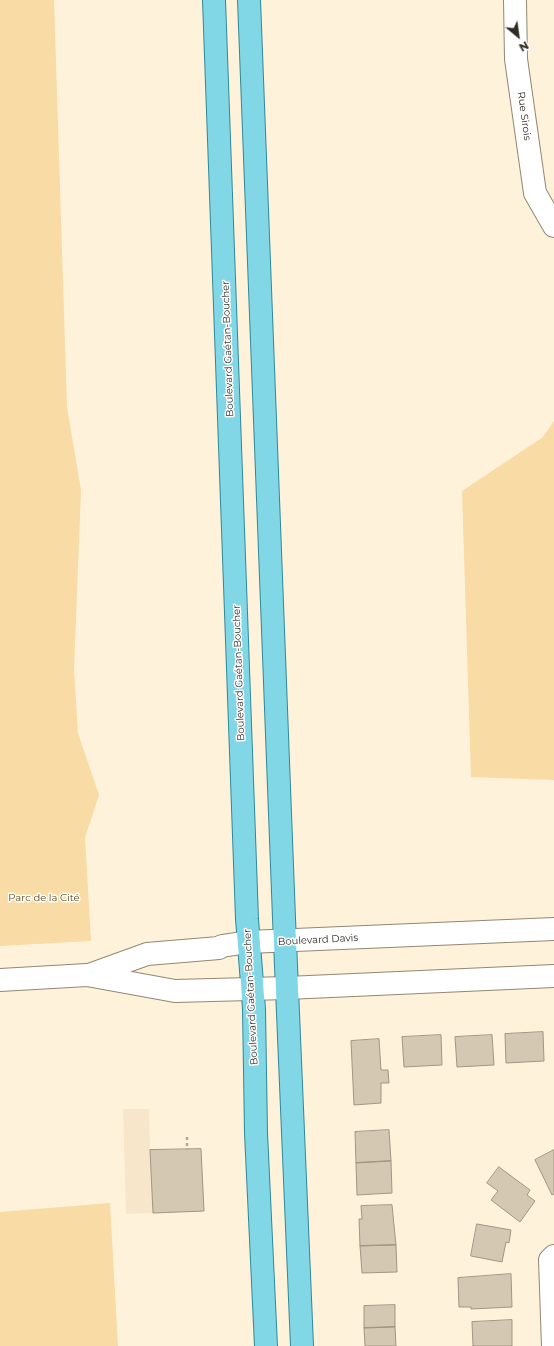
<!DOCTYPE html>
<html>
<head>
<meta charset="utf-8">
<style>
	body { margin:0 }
	#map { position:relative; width:554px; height:1346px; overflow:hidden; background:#fff2db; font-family:Montserrat,sans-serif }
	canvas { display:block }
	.north { position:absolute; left:498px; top:16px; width:40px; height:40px; -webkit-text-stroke:3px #fff; paint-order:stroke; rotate:151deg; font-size:11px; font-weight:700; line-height:16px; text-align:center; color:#302b23 }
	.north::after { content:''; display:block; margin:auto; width:14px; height:18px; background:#302b23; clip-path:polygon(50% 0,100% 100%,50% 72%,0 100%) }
</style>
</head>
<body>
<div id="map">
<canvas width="554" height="1346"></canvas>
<div class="north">N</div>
</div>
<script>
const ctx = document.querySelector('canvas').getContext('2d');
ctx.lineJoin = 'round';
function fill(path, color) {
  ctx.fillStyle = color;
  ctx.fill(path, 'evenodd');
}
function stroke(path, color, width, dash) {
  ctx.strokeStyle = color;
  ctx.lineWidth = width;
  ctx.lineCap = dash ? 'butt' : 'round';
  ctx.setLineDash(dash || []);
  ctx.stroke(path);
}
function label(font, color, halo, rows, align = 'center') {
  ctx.font = font + ' Montserrat,sans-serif';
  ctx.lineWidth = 3;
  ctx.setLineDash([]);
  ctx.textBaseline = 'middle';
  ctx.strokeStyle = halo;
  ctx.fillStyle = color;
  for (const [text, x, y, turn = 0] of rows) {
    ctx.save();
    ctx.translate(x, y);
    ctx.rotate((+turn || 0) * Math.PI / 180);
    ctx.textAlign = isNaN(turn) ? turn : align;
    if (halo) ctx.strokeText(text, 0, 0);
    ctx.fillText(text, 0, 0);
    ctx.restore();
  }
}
const built = new Path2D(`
	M123,1109H149L150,1150L201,1149L204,1211L126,1214Z`);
const green = new Path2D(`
	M0,0H54L67,407L81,490L74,669L78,733L99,795L85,838L91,941L0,946Z
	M554,421V780L471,777L462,491L543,437Z
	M110,1203L118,1346H0V1212Z`);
const building = new Path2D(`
	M543,1032L544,1061L506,1063L505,1034Z
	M441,1035L442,1065L404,1067L402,1037Z
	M492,1035L494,1065L457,1067L455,1037Z
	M379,1039L381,1070H388L389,1083H381V1103L354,1105L351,1041Z
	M389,1130L391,1161L356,1163L355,1132Z
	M201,1149L204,1211L153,1213L150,1150Z
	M554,1150V1194L552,1195L535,1160Z
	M391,1161L392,1193L357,1195L356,1163Z
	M499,1167L530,1190L527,1195L535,1201L520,1222L491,1200L498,1191L487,1183Z
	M392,1205L396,1245L360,1246L359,1219H362L361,1206Z
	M477,1224L511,1230L509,1243L506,1242L502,1262L471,1256Z
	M396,1245L397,1272L362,1273L360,1246Z
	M511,1274L512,1307L471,1309V1307H459L458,1278Z
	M395,1305V1327L364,1328V1306Z
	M512,1320V1346H473L472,1322Z
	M395,1327L396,1346H365L364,1328Z`);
const path = new Path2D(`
	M187,1137V1150`);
const minor = new Path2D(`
	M515,0L516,59L535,193L554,226
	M89,975L147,954L219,948L222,946L248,942L554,929
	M0,980L87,975L175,991L287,988L554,976
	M553,1346L550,1260L554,1256`);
const major = new Path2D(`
	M214,0L247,919L254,1009L256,1133L266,1346
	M249,0L284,918L302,1346`);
const streetNames = [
	["Rue Sirois",524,116,82],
	["Boulevard Gaétan-Boucher",228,349,-92],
	["Boulevard Gaétan-Boucher",239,673,-92],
	["Boulevard Davis",318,940,-3],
	["Boulevard Gaétan-Boucher",251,997,-93]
];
const parkNames = [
	["Parc de la Cité",44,898]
];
fill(built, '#f7e6ca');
fill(green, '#f8dba5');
fill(building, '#d4c8b2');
stroke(building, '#a19681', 1);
stroke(minor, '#928773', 24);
stroke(major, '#2f8998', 24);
stroke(path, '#b1a796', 2.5, [3, 3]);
stroke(minor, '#fff', 22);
stroke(major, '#82d7e7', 22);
label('10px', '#302b23', '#fff', streetNames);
label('10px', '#5c4619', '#fff', parkNames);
</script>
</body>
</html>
